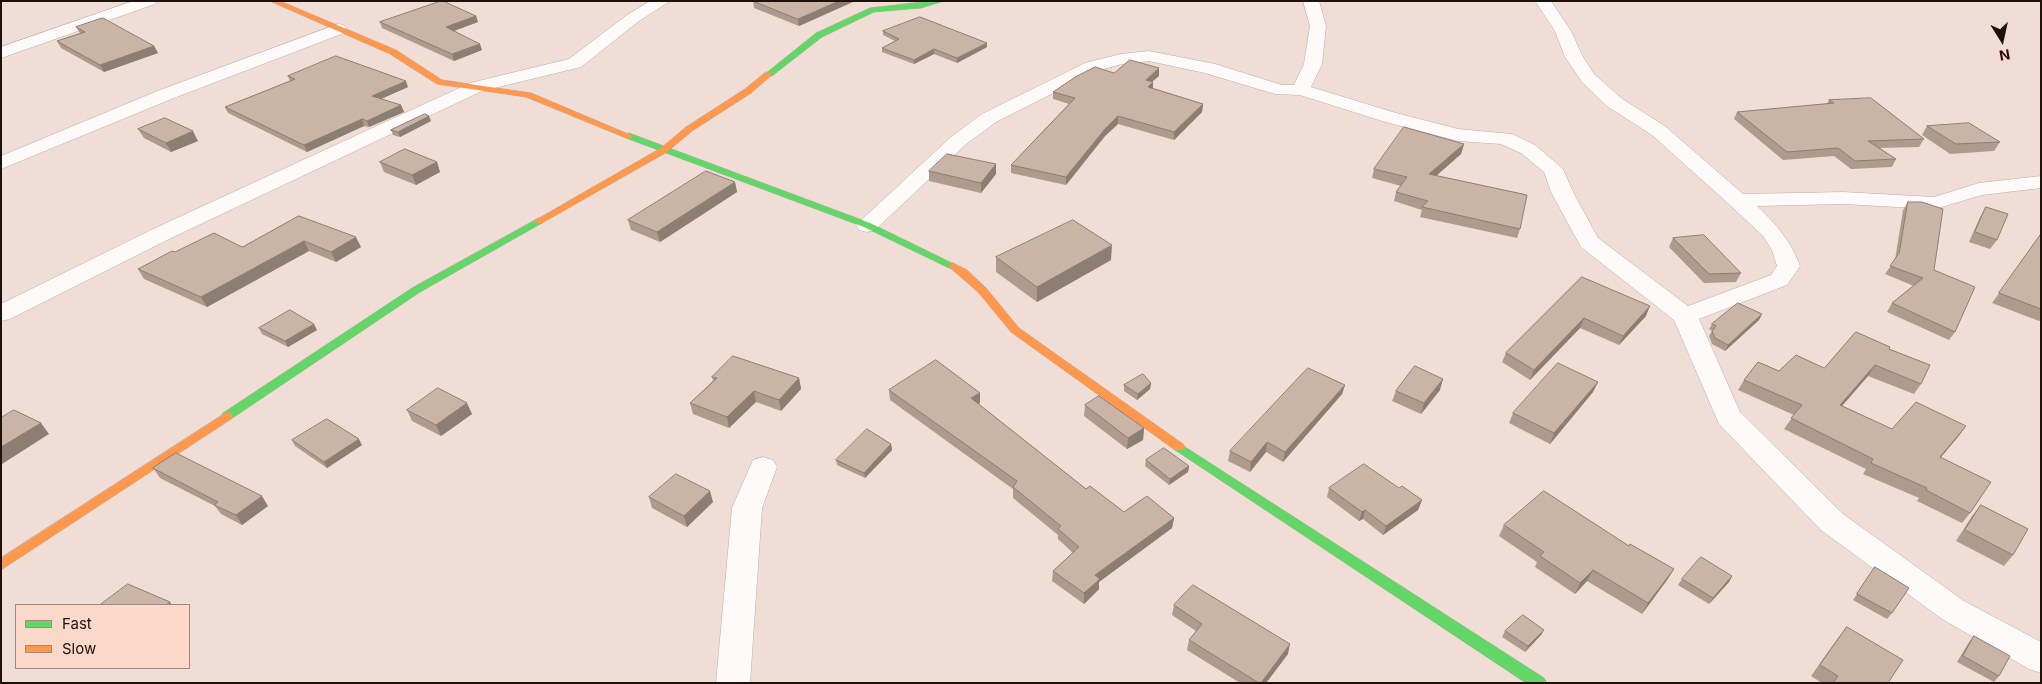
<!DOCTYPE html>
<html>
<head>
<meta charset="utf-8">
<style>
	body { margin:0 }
	#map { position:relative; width:2042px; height:684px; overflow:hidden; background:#f0ddd6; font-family:Inter,sans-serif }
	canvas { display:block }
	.frame { position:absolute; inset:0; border:2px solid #1e100a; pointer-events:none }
	.legend { position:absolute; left:15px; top:604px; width:175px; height:65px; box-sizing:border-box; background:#fad9cb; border:1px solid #a2897e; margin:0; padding:6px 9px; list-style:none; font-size:15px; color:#1e100a }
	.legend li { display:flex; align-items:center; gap:10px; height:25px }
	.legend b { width:25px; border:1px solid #a2897e }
	.north { position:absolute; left:1977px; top:15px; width:50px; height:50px; -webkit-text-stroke:4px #fad9cb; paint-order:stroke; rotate:170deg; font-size:14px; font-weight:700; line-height:20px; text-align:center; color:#1e100a }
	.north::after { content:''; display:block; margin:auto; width:18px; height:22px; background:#1e100a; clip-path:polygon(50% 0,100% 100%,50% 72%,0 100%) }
</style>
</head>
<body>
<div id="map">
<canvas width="2042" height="684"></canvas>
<div class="frame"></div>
<ul class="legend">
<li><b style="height:6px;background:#63d668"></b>Fast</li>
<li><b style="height:6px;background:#ff974d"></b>Slow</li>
</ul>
<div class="north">N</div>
</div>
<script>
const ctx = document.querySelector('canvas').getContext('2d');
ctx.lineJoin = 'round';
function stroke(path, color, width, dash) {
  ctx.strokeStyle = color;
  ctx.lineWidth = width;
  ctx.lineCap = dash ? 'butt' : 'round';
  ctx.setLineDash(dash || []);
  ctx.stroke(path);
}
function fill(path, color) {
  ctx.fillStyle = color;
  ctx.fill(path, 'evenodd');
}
const street = new Path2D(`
	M133,1H157L155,4L1,58V47Z
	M650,1H670L639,21L581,67L482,91L167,240L10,319L1,321V304L151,230L470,83L569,59L627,15Z
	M1303,1H1319L1326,26L1322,64L1311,87L1396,113L1458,129L1512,134L1535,145L1563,169L1573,192L1598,238L1688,306L1771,275L1777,266L1772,250L1763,236L1730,205L1652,135L1607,106L1582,82L1565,57L1555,31L1535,1H1551L1571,31L1583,57L1594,74L1621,98L1666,127L1743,194L1843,192L1934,197L1979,183L2041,176V188L1982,195L1935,209L1843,204L1757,206C1776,224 1791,241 1800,266L1787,285L1699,319L1740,412L1843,514L1964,601L2041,642V673L2029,669L1942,619L1821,530L1719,424L1674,320L1581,247L1551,192L1544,172L1521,153L1501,144L1458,141L1382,121L1300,95L1275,94L1205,73L1149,61L1122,64L1097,71L996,122L965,145L875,230L867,232L859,230L856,225L951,137L982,114L1085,63L1121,54L1149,51L1215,64L1282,85H1294L1304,64L1310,26Z
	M338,24L344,25L346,29L344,33L174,98L1,169V156L160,90Z
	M763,457L773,460L777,467L762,508L750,683H716L732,508L753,460Z`);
const fast = new Path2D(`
	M931,1H944L921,8L874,12L822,37L772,76L765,74L816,33L870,8Z
	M629,133L870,223L958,266L953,269L949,268L864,227L626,138L625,136Z
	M539,218L542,219L544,221L542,223L420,292L231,419H223L221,416L223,413L412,288Z
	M1179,443L1544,678L1547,683H1526L1175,450L1173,447L1175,444Z`);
const slow = new Path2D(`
	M270,1H280L396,50L442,80L531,93L633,136L629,139L626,138L526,97L437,84L390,54Z
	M766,72L773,74L751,93L692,131L667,152L542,223L539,224L534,221L661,148L686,127L745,89Z
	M953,263L967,270L986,288L1019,328L1183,444L1185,447L1183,450H1175L1011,332L978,292L948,266Z
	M227,412L231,413L233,416L231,419L1,570V558Z`);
const wall = new Path2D(`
	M753,1H855L799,26L754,8Z
	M476,16L478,22L454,31L482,50L454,61L382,28L380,22Z
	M76,27L154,46L158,53L104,72L61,48L57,41L80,33Z
	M883,31L987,43V47L957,63L934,54L914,64L882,52V48L895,41L883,35Z
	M1114,73L1159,76L1152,82H1153V88L1203,104L1202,112L1174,140L1118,124L1105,136L1066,185L1011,173V165L1069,104L1053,99V92Z
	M288,76L408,87L381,99L401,105L404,112L369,127L364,126L307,152L228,113L225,107L290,81Z
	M1829,100L1924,139L1919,147L1880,148L1896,159L1892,167L1851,169L1834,156L1783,160L1734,119L1737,112L1827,104Z
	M431,121L400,137L393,135L391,130Z
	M1927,126L2000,142L1994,151L1950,154L1922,135Z
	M138,129L198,141L171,152L144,138Z
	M1464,144L1461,154L1436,176L1520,229L1517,238L1420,217L1422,210L1394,201L1396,192L1401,186L1372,178L1374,169Z
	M380,162H437L440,172L416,185L384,172Z
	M996,164V174L981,193L929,181V171Z
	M735,182L737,192L660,242L631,230L628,220Z
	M1908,202L1934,270L1955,332L1949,340L1887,312L1892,303L1914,286L1885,274L1895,260L1903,210Z
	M1986,207L1997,240L1990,249L1969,242L1980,217Z
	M299,216L361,247L336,262L309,251L207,307L144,279L138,269L175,252L242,247Z
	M2041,234V319L2039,321L1992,303Z
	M1673,238L1741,273L1736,282L1704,283L1669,247Z
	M996,257L1111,260L1037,302L996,272Z
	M1582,277L1646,316L1619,345L1580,328L1530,380L1502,362L1506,353Z
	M1762,314L1759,320L1725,351L1712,344L1709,336L1712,331L1709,329L1712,324Z
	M259,328L317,330L288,347L262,334Z
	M1889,349L1921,384L1914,394L1868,376L1842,406L1892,429L1966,426L1940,458L1970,513L1962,523L1917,501L1919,498L1863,474L1866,469L1784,429L1794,415L1738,390L1744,380L1779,371L1824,368Z
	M712,377L799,378L801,389L781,411L756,402L729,428L693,414L690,403L713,381Z
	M1598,382L1593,392L1550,444L1509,423L1513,413Z
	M1151,383L1150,389L1137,400L1124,391V385Z
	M1345,385L1342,394L1283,462L1266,452L1250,472L1228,461L1230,451Z
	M889,390L980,403L978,404L1086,489L1124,512L1174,518L1172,528L1099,582V589L1084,604L1052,581L1053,571L1073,553L1058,539V535L1013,498V489L890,400Z
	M1440,390L1421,414L1392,401L1396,391Z
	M1085,405L1144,428L1143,440L1127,449L1084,416Z
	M407,410L472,414L441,436L412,421Z
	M292,440L362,445L327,468L295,446Z
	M891,444L892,450L865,478L837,465L836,460Z
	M1146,460L1189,466L1188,472L1169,485L1145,466Z
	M153,468L268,506L242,525L221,514L215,506L160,478Z
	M1329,488H1399L1422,500L1418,510L1383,535L1363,519L1359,521L1327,497Z
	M649,497L713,502L687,527L652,508Z
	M1981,505L2013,555L2004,566L1956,541L1972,516Z
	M1504,525L1629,546L1674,569L1667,580L1642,614L1587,581L1575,594L1535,567L1537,562L1499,536Z
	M1875,567L1892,613L1887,619L1853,600Z
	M1732,576L1729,582L1709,604L1678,585L1682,579Z
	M1174,605L1288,654L1266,683H1240L1187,650L1189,640L1196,631L1172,615Z
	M1847,627L1888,683H1822L1811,676L1838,638Z
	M1544,630L1541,635L1525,652L1502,637L1505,631Z
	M1974,636L1999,676L1994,682L1957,662L1969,642Z`);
const shadedWall = new Path2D(`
	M839,1H855L799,26L798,19Z
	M476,16L478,22L448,33L446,27Z
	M987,43V47L957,63V58Z
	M480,44L482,50L454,61L452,54Z
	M154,46L158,53L104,72L100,65Z
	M934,49V54L914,64V60Z
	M1159,68V76L1145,87L1146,80Z
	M406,81L408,87L374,102L372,96Z
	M1153,82V89L1148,87Z
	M1203,104L1202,112L1174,140V132Z
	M401,105L404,112L369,127L367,121Z
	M429,116L431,121L400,137L398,132Z
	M1118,116V124L1105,136L1066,185V177L1105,129Z
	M362,119L364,126L307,152L304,145Z
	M193,131L198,141L171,152L166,143Z
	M1464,144L1461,154L1427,184L1429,174Z
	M437,162L440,172L416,185L412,175Z
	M996,164V174L981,193V183Z
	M735,182L737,192L660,242L657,232Z
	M356,237L361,247L336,262L331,252Z
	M304,241L309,251L207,307L201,297Z
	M1112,245L1111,260L1037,302V287Z
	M1650,306L1646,316L1619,345L1623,336Z
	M1762,314L1759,320L1725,351L1728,345Z
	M1584,318L1580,328L1530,380L1534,370Z
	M314,324L317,330L288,347L285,341Z
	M1875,365L1868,376L1834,415L1840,405Z
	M799,378L801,389L781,411L779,400Z
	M1443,379L1440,390L1421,414L1424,403Z
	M1598,382L1593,392L1550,444L1554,433Z
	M1151,383L1150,389L1137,400L1138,394Z
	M1345,385L1342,394L1283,462L1285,452Z
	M754,391L756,402L729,428L727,417Z
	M980,393V403L971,409V398Z
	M467,403L472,414L441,436L436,425Z
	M41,423L49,434L2,464L1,447Z
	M1966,426L1958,437L1932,468L1940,457Z
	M1144,428L1143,440L1127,449L1128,438Z
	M359,439L362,445L327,468L324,462Z
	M1267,442L1266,452L1250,472L1251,462Z
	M891,444L892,450L865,478L864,473Z
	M1189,466L1188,472L1169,485L1170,479Z
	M710,491L713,502L687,527L684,516Z
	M262,496L268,506L242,525L236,515Z
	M1422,500L1418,510L1383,535L1386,526Z
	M1365,510L1363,519L1359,521L1362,512Z
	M1174,518L1172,528L1099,582V589L1084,604V593L1095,575Z
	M1674,569L1667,580L1642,614L1648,603Z
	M1593,570L1587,581L1575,594L1580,583Z
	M1732,576L1729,582L1709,604L1713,598Z
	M170,602L172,605H166Z
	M1544,630L1541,635L1525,652L1528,646Z
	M1290,644L1288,654L1266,683H1261Z`);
const building = new Path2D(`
	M441,1H443L476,16L446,27L480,44L452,54L380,22Z
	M753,1H839L798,19Z
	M920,17L987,43L957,58L934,49L914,60L882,48L899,39L883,31Z
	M103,18L154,46L100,65L57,41L85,32L76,27Z
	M336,56L406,81L372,96L401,105L367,121L362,119L304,145L225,107L295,79L288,76Z
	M1130,60L1159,68L1146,80L1153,82L1148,87L1203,104L1174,132L1118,116L1105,129L1066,177L1011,165L1075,98L1053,92L1077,76L1095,67L1114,73Z
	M1871,98L1924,139L1868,141L1896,159L1855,161L1838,148L1787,152L1737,112L1834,103L1829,100Z
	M425,114L429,116L398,132L391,130Z
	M165,118L193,131L166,143L138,129Z
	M1969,123L2000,142L1956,144L1927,126Z
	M1404,127L1464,144L1429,174L1527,195L1520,229L1422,207L1428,201L1396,192L1407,177L1374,169Z
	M405,149L437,162L412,175L380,162Z
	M947,154L996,164L981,183L929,171Z
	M706,171L735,182L657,232L628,220Z
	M1908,202H1922L1943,209L1934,270L1975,287L1955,332L1892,303L1923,278L1890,266L1899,253Z
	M1986,207L2008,214L1997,240L1975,232Z
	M299,216L356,237L331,252L304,241L201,297L138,269L172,251L175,252L214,233L242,247Z
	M1073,220L1112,245L1037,287L996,257Z
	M2041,234V309L1999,293Z
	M1704,235L1741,273L1709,274L1673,238Z
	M1582,277L1650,306L1623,336L1584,318L1534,370L1506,353Z
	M1738,303L1762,314L1728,345L1715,338L1712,331L1716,326L1712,324Z
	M290,310L314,324L285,341L259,328Z
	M1856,332L1890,347L1889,349L1930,365L1921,384L1875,365L1840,405L1892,429L1916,402L1966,426L1940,457L1991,482L1970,513L1926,490L1927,488L1871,463L1873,459L1791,418L1802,405L1744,380L1758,362L1779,371L1796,355L1824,368Z
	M733,356L799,378L779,400L754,391L727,417L690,403L717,378L712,377Z
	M936,360L980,393L971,398L1086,489L1090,486L1124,512L1147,496L1174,518L1095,575L1100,579L1084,593L1053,571L1079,547L1058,529L1061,526L1013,487L1017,481L889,390Z
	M1558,363L1598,382L1554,433L1513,413Z
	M1415,366L1443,379L1424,403L1396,391Z
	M1308,368L1345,385L1285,452L1267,442L1251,462L1230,451Z
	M1143,374L1151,383L1138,394L1124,385Z
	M438,388L467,403L436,425L407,410Z
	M1099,396L1144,428L1128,438L1085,405Z
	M14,410L41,423L1,447V418Z
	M327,419L359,439L324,462L292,440Z
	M867,429L891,444L864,473L836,460Z
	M1164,448L1189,466L1170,479L1146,460Z
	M176,453L262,496L236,515L214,505L218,502L153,468Z
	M1364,464L1399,488L1402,486L1422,500L1386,526L1365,510L1362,512L1329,488Z
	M676,474L710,491L684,516L649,497Z
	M1544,491L1629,546L1630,544L1674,569L1648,603L1593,570L1580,583L1540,556L1544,552L1504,525Z
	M1981,505L2028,529L2013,555L1965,530Z
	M1701,557L1732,576L1713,598L1682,579Z
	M1875,567L1909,588L1892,613L1857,594Z
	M128,584L170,602L166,605H100Z
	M1193,585L1290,644L1261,683H1259L1189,640L1202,624L1174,605Z
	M1523,615L1544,630L1528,646L1505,631Z
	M1847,627L1903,660L1888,683H1833L1838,676L1820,665Z
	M1974,636L2010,656L1999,676L1963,656Z`);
stroke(street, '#bcada6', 1);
stroke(fast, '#bcada6', 1);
stroke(slow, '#bcada6', 1);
fill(street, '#fdfaf9');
fill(fast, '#63d668');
fill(slow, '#ff974d');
fill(wall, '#ae9b8e');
fill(shadedWall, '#8d7e74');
fill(building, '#cab4a5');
stroke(building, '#8d7e74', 1);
</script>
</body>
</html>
